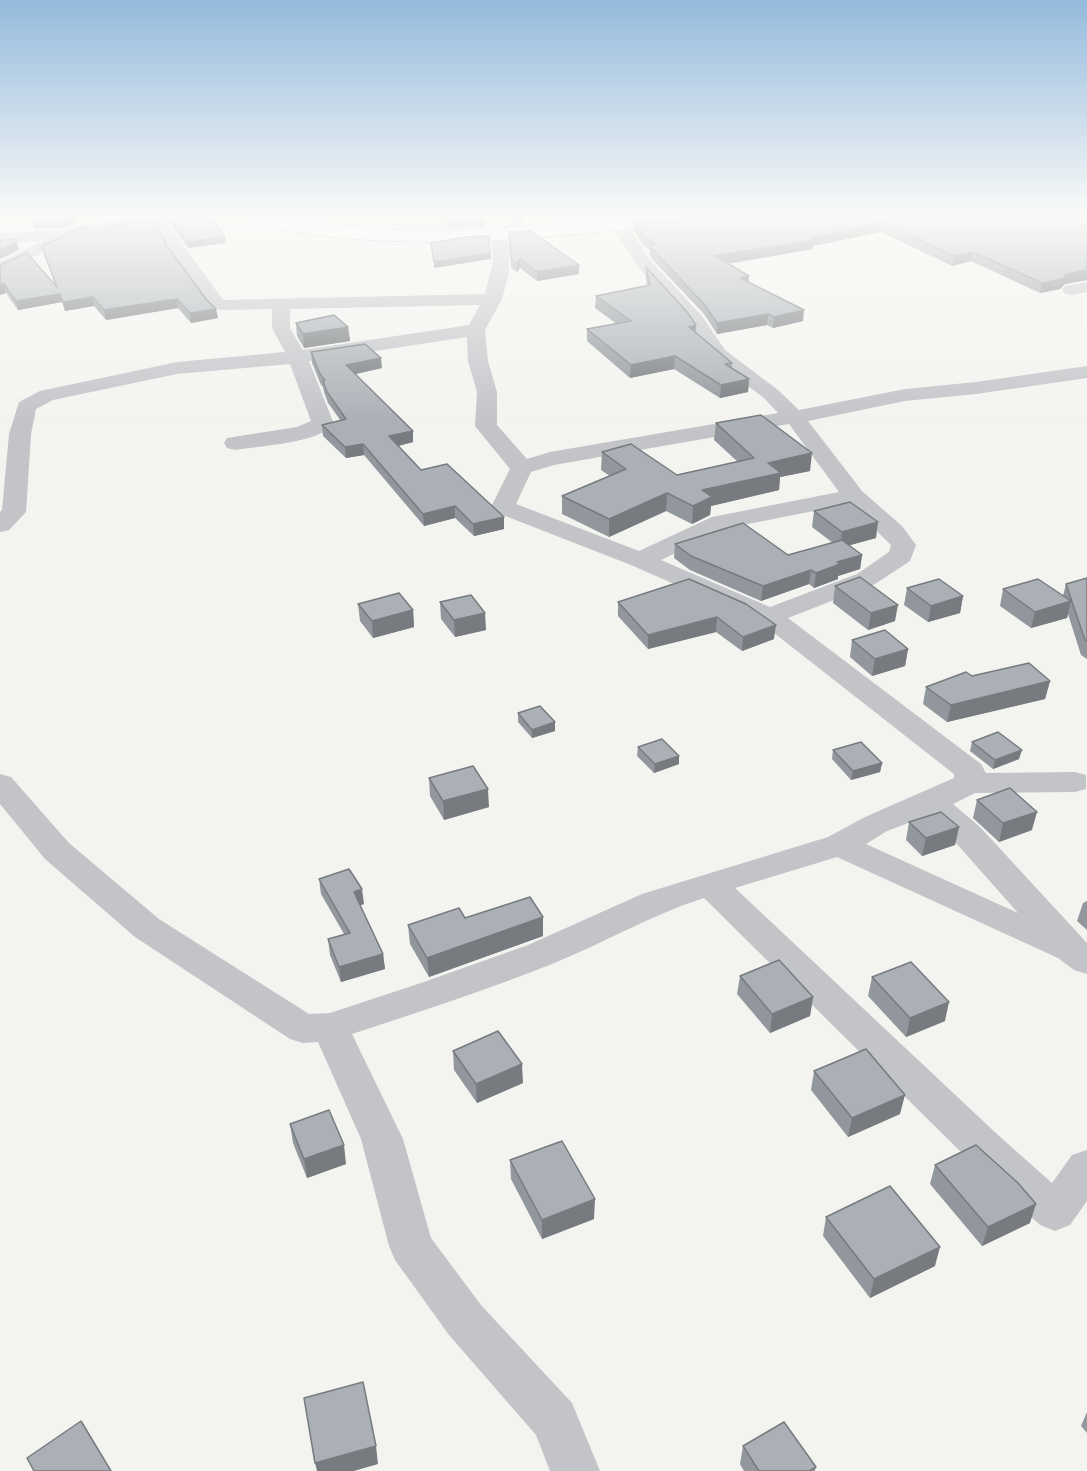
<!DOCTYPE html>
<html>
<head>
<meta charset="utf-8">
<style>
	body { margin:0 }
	canvas { display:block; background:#f3f4f0 }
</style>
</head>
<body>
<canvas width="1087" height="1471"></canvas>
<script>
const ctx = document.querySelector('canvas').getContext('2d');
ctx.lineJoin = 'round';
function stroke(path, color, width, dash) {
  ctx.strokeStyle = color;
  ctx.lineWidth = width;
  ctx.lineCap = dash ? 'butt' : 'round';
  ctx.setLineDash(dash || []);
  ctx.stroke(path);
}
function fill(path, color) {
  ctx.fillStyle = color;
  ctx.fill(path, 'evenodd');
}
const street = new Path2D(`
	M150,216H200L192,221L168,224L223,300L485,294L493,261L491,235L499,230L505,232L509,248V273L502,299L485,330L488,361L497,392V425L527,459L550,452L778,413L764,398L711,358L688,323L639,268L611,225L619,220L625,222L651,261L702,316L725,350L778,390L799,410L905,389L976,382L1087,366V378L976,394L905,401L808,421L862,491L902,526L916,545L910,561L875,584L788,618L981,764L986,773L1075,772L1086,775V789L1075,792L975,793L953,804L980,827L1087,943V974L1074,970L1058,958L837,857L735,888L998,1135L1052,1183L1072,1155L1087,1150V1201L1070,1225L1055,1231L1040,1225L968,1159L704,898C651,915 604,943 552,964C487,990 419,1012 352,1034L403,1139L431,1238L481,1305L572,1403L600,1471H550L536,1435L449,1335L395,1260L389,1246L361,1139L318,1042L303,1043L290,1039L135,937L45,859L0,804V774L11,777L69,843L159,919L309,1014L330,1013L421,983L528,945L642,894L828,837L865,817L954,778V774L760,622L631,565L495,512L491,507L510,469L475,426L477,392L468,361L467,337L309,361L334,424C320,443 258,446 235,450L227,448L224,443L227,438L297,427L311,421L290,364L177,374L53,400L36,409L31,434L26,512L9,530L0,532V512L2,510L9,434L19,402L40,391L177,362L285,352L272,328V309L222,310L209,307L153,225L80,234L0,274V262L44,240L0,244V234L56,229L62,231L76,225ZM480,305L469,325L303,350L290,328V309ZM789,424L839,492L712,517L639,551L516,504L531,472L554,465ZM849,504L891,545L889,552L857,574L770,607L661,560L728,528ZM927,816L956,843L1018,913L866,844L887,831Z
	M509,216H525L521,236H509L507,233Z
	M1087,282V292L1071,295L1065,294L1062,290L1065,286Z`);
const primary = new Path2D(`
	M233,216C296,216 357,231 420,231C498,231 575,220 653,216C676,215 699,216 722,216L713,221C554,236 393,259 236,220Z
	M1076,216H1087V222L1079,220Z`);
const wall = new Path2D(`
	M29,216H74L76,223L62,229L56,227L34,229Z
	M434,216H479L485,221V227L452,228Z
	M597,216H618L599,217Z
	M191,217L226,243L188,248L172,226L171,220Z
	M1087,217V280L1065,284L1060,289L1040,293L971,261L952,266L881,232L813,246V249L727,264L748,282L803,321L773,328L767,325L717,334L704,314L653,260L649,254L650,250L644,246L634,231V222Z
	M92,230L166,242L167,246L218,318L191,323L178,308L106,320L94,306L65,311L62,302L18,310L6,293L0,295V265L55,284L44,255L42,246Z
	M510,241L579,265V274L537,281L520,268L517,272L511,268Z
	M646,267L696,325L695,332L732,363V368L749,379L748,392L720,398L674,369L630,378L587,341V329L617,324L595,308L596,296L647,286L646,279Z
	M296,323L348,327L350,341L304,348L297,336Z
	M311,352L382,368L355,374L413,442L398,446L421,470L504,529L474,536L455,518L424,526L364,455L346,458L323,436L322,425L341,421L328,403L324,392L323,387L321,385L312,363Z
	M716,423L810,471L780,477L779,490L711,506L710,515L692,524L666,511L609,537L562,514V496L610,476L601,470L602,452L677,475L738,462L714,440Z
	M814,511L876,538L849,545L862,555L860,569L838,576V579L814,588L809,584L761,601L690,570L674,558L675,544L788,555L833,543L812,527Z
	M1087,578V659L1081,655L1068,614L1067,618L1031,628L1000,606L1003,589L1063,596L1066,584Z
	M689,579L774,639L742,651L716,632L648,649L618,616V602Z
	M835,586L895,621L868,630L833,603Z
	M907,588L963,596L960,613L928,622L904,605Z
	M440,602L486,630L455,637L441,619Z
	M358,604L413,610L414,627L373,638L360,621Z
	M852,640L908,649L905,666L872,676L850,657Z
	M1050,681L1045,699L947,722L923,704L926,687Z
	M518,713L555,731L532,738L518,722Z
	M972,742L1019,759L993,769L970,751Z
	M638,747L679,756V764L654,773L637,756Z
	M833,750L882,763L880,772L851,780L832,759Z
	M429,778L489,807L444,820L430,796Z
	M977,800L1032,830L999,842L973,818Z
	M909,822L959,827L955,845L922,856L906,840Z
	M319,879L364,904L360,905L383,954L385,969L341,982L330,955L328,939L344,934L321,894Z
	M1087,901V930L1077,921L1083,903Z
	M465,918L543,936L429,977L410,944L408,925Z
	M740,976L813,997L810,1016L770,1033L737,994Z
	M872,977L945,1021L906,1037L868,996Z
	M453,1051L523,1083L477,1103L454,1070Z
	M814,1071L900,1114L848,1137L811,1090Z
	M290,1124L346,1164L307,1178L293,1143Z
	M510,1160L594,1219L542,1239L511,1179Z
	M935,1165L1030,1223L982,1246L930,1184Z
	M826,1217L935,1266L870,1298L823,1236Z
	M1087,1412V1433L1081,1426Z
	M743,1446L816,1467L815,1471H744L740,1464Z`);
const shadedWall = new Path2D(`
	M66,216H74L76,223L62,229L60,219Z
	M54,217L56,227L34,229L32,219Z
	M882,223L881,232L813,246V249L714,266L715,256Z
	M225,237L226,243L188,248L187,242Z
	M17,242L19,250L0,259V250Z
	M973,252L971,261L952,266L954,256Z
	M490,253L491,259L434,268V262Z
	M520,259V268L517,272V263Z
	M579,265V274L537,281V272Z
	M1087,270V280L1065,284L1060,289L1040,293L1042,283L1067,274Z
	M749,276L748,286L740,278Z
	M4,284L6,293L0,295V285Z
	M60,294L62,302L18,310L16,301Z
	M93,297L94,306L65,311L63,302Z
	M177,299L178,308L106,320L104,310Z
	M216,309L218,318L191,323L190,313Z
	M804,310L803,321L773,328L774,317Z
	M768,314L767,325L717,334V323Z
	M696,325L695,337L689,327Z
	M348,327L350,341L304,348L303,334Z
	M675,356L674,369L630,378L631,365Z
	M381,358L382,368L347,376L346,365Z
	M749,379L748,392L720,398L721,385Z
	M413,431V442L390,448L389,436Z
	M363,444L364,455L346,458L345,447Z
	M812,453L810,471L780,477L779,490L711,506L710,515L692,524L693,506L702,490L768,463Z
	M667,493L666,511L609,537V519Z
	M455,506V518L424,526L423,514Z
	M504,517V529L474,536L473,524Z
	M878,522L876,538L840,548L842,532Z
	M862,555L860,569L838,576V579L814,588L816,573L837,562Z
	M811,570L809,584L761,601L763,586Z
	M963,596L960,613L928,622L931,606Z
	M1071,601L1067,618L1031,628L1035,612Z
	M898,605L895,621L868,630L871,613Z
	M413,610L414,627L373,638L372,621Z
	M485,613L486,630L455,637L454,620Z
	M717,617L716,632L648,649V635Z
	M776,625L774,639L742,651L743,637Z
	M908,649L905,666L872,676L875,659Z
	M1050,681L1045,699L947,722L951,705Z
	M555,722V731L532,738V730Z
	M1022,750L1019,759L993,769L995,760Z
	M679,756V764L654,773L655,764Z
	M882,763L880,772L851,780L853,771Z
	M488,789L489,807L444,820L443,801Z
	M1037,812L1032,830L999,842L1003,823Z
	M959,827L955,845L922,856L926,838Z
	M362,889L364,904L355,907L354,892Z
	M543,917V936L429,977L427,958Z
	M383,954L385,969L341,982L339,967Z
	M813,997L810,1016L770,1033L772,1014Z
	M949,1002L945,1021L906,1037L910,1018Z
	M522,1064L523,1083L477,1103L476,1084Z
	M905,1095L900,1114L848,1137L852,1118Z
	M344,1145L346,1164L307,1178L304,1159Z
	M595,1199L594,1219L542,1239V1220Z
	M1036,1204L1030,1223L982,1246L988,1227Z
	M940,1247L935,1266L870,1298L874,1279Z
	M376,1446L378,1464L354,1471H317L315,1463Z`);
const building = new Path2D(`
	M31,216H66L60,219L54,217L32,219Z
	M194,216H211L225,237L187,242L171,220Z
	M442,216H479L485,221L451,222Z
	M692,216H1083L1087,217V270L1067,274L1062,279L1042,283L973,252L954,256L882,223L810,238L814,240L715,256L749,276L740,278L804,310L774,317L768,314L717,323L704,304L653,250L650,245L656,244L644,237L634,222Z
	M151,219L166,242H164L206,299L216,309L190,313L177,299L104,310L93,297L63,302L60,294L16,301L4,284L0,285V265L27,253L57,287L42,246L79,228L88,227L92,230Z
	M531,231L579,265L537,272L520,259L517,263L511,259L509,232Z
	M489,236L490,253L434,262L431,243L466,237Z
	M15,239L17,242L0,250V241Z
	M646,267L687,312L696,325L689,327L732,363L725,364L749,379L721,385L675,356L631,365L587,329L631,321L596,296L650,285Z
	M334,315L348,327L303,334L296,323Z
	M365,344L381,358L346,365L413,431L389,436L421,470L447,464L504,517L473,524L455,506L423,514L363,444L345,447L322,425L346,419L327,392L323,381L325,380L320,374L311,352Z
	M761,415L812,453L768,463L781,473L702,490L712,497L693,506L667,493L609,519L562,496L626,469L602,452L631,444L677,475L754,458L716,423Z
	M850,502L878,522L842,532L814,511Z
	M743,523L788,555L842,540L862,555L837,562L840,564L816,573L811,570L763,586L691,556L675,544Z
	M860,577L898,605L871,613L835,586Z
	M1087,578V641L1085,640L1066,584Z
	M689,579L746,604L776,625L743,637L717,617L648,635L618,602Z
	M939,579L963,596L931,606L907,588Z
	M1038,579L1071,601L1035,612L1003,589Z
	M399,593L413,610L372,621L358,604Z
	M471,595L485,613L454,620L440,602Z
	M885,630L908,649L875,659L852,640Z
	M1029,663L1050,681L951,705L926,687L966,672L972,676Z
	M540,706L555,722L532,730L518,713Z
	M998,732L1022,750L995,760L972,742Z
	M662,739L679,756L655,764L638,747Z
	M861,742L882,763L853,771L833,750Z
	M473,766L488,789L443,801L429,778Z
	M1010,788L1037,812L1003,823L977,800Z
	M941,812L959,827L926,838L909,822Z
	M349,869L362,889L354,892L383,954L339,967L328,939L350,933L319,879Z
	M530,897L543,917L427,958L408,925L459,908L465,918Z
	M779,960L813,997L772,1014L740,976Z
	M911,962L949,1002L910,1018L872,977Z
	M498,1031L522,1064L476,1084L453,1051Z
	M866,1049L905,1095L852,1118L814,1071Z
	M329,1110L344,1145L304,1159L290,1124Z
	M562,1141L595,1199L542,1220L510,1160Z
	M976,1145L1018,1183L1036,1204L988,1227L935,1165Z
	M890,1186L940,1247L874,1279L826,1217Z
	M363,1382L376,1446L315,1463L304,1398Z
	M81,1421L111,1471H34L27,1458Z
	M784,1422L816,1467L809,1471H759L743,1446Z`);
stroke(primary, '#b2b6ba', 2);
fill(street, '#c2c4c8');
fill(primary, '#fff');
fill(wall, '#92979d');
fill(shadedWall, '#777b7f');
fill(building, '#aab0b6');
stroke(building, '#777b7f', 1.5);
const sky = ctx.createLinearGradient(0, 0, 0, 422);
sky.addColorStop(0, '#95badc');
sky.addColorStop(0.51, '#fafaf8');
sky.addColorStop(1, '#fafaf800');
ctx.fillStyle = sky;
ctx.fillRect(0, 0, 1087, 422);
</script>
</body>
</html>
